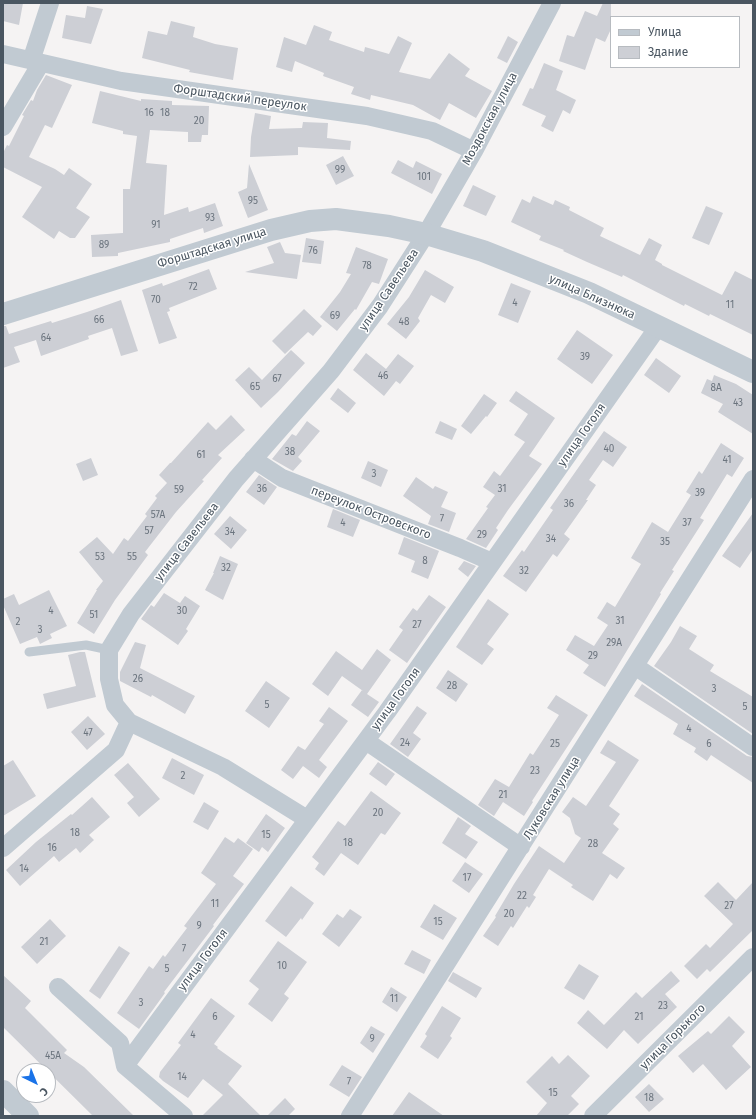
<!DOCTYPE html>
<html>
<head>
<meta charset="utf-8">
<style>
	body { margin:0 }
	#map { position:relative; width:756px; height:1119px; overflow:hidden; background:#f5f3f3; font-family:"Fira Sans",sans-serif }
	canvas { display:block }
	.frame { position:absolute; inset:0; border:4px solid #4a5661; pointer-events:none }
	.legend { position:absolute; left:610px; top:16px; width:130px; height:52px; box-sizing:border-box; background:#fff; border:1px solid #b7bbc0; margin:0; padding:5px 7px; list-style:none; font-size:12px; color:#4a5661 }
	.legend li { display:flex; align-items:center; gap:8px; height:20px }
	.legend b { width:20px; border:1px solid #b7bbc0 }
	.north { position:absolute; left:16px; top:1063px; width:40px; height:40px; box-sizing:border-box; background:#fff; border:1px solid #b7bbc0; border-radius:50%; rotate:137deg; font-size:11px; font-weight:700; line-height:16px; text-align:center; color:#4a5661 }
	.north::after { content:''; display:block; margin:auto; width:14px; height:18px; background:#1a73e8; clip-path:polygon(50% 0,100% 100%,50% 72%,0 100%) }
</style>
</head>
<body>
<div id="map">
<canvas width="756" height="1119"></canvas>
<div class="frame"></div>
<ul class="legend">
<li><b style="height:5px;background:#c1cad2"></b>Улица</li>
<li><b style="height:11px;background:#cdcfd5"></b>Здание</li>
</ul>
<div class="north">С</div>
</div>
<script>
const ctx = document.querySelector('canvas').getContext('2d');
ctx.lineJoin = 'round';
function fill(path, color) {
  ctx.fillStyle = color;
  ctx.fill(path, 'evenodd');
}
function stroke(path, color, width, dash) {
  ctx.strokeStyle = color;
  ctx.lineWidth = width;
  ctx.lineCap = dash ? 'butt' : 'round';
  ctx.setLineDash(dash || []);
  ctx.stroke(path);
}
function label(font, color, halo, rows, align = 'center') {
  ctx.font = font + ' "Fira Sans",sans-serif';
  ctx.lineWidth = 3;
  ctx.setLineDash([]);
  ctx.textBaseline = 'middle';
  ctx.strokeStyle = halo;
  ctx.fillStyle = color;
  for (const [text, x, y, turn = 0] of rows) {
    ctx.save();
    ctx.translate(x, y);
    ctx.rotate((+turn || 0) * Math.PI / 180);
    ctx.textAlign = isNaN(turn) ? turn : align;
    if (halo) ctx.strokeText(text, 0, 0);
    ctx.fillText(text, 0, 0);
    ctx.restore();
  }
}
const building = new Path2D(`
	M3,3H23L19,25L3,21Z
	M603,3H611V29L605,42L596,38L585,70L559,61L567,35L574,37L585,11L597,16Z
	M87,6L103,9L91,44L62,38L66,15L85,18Z
	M171,21L195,27L193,37L215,44L238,48L233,80L189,72L190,70L142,58L148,31L167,35Z
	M314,25L332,32L329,40L364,52L365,47L389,54L398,36L412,43L399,72L430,79L449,53L470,69L465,76L492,91L476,118L449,103L440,120L413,105L371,95L370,100L351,94L354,87L323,76L324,73L295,61L292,72L276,67L284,37L306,45Z
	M508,36L518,42L507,63L497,58Z
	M544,63L563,71L556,90L576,100L570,114L563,110L553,132L541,126L546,116L522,105L530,88L533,89Z
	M46,75L72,85L52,128L45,125L29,157L55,169L64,175L69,168L92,184L76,208L90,217L75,238H70L59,231L54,239L22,217L42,187L3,167V153L7,145L9,146L24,116L22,115L31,100L33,101L37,90Z
	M100,91L141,101V99L172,101V105L209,106L208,135H202L201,142H188V132L150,130L146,163L167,165L164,215L188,207L189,212L215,203L223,226L204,233L203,228L170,239V242L118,253V256L92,257L91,235L123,233V189H130L137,136L123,134V131L92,123Z
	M255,113L271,116L269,129L302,128L303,122L328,123L327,138L351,141L350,150L298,147V155L250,157L251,137Z
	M343,156L354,176L336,185L326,165Z
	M398,160L413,168L416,161L442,174L432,194L391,173Z
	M249,164L268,210L248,218L238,192L247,188Z
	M473,185L496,196L486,216L463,206Z
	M533,196L553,205L555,200L570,207L569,210L604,228L600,236L640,255L649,238L662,245L655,260L662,264V265L722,295L735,271L753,280V335L710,314L709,316L685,304L684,306L623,275L622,277L587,262L563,251L564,250L539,240L541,236L511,222L522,199L530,203Z
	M706,206L723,213L709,245L692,238Z
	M306,238L324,241L321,264L302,262Z
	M280,242L285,253L301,255L297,279L245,272L274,263L267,247Z
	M356,247L388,259L379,284L372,282L356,310L355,309L337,331L320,317L340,292L351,274L346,273Z
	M209,269L217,289L169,308L170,311L167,312L177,338L159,344L142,290L162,283L163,286Z
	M425,270L454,287L445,303L431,295L418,318L420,321L406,339L387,324L409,297Z
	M511,283L531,291L518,323L498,315Z
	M121,300L138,351L121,356L112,328L88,336L89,339L41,356L36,340L14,347L20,362L3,368V326H6L9,334L51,321L52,323L87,312Z
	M304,309L322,326L313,336L308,332L285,354L272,341Z
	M577,330L613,355L592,384L557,359Z
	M291,350L305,363L278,392L261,408L235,380L249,367L262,380Z
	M366,353L386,369L398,354L414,366L400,384L396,381L384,396L353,370Z
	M656,358L681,376L669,393L644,375Z
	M714,375L736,384L753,395V434L718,412L723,404L701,393L707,379L712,381Z
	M338,388L356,403L348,413L330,399Z
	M516,391L555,418L529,456L542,464L508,510L496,528L498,530L486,548L466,539L488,508L486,507L495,495L483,487L494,471L500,476L525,442L514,435L528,414L509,401Z
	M484,394L497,403L487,417L486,416L471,434L461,426Z
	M231,415L245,430L218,455L222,458L202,480L204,481L176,512L145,552L148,555L115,600L94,634L77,623L97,590H96L103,581L79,552L97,537L113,554L124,538L128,541L147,516L145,514L157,498L155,496L167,483L159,475L170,463H171L208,422L216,430Z
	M307,421L320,431L298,457L302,461L293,471L272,459L292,434L296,436Z
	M440,421L457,429L452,440L435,433Z
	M604,431L627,447L613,467L603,460L589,480L596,485L586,500H588L564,534L570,539L557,557L553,554L526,592L503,576L522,550L524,552L553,510L550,508Z
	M721,443L744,458L732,477L727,474L700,518L704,520L672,570L674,571L660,593L661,594L605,687L583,673L589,665L566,650L575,635L594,646L608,625L597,618L607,602L615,607L641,564L631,558L652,522L668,532L691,495L686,492L699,471L702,474Z
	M91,458L98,475L83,481L76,464Z
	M368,461L388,470L381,487L361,478Z
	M259,475L277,487L264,505L246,492Z
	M416,477L433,489L435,486L448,492L441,507L456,513L449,532L428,524L431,516L403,496Z
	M333,509L360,520L353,537L327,527Z
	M753,513V549L740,568L722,556Z
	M230,516L247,530L231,549L214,534Z
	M404,537L439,551L428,579L411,572L415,561L398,554Z
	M220,556L238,564L223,600L205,590L214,573H213Z
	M464,561L476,566L468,577L458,569Z
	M49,590L67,626L50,634L52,638L40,644L37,637L20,644L3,605V599L14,594L19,605Z
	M164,593L180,603L185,596L200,606L186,629L188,631L178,645L141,619L151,605L154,607Z
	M429,595L446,607L407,663L389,650L403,630L399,627L413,608L417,611Z
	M488,599L509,614L487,644L494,649L482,665L456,647Z
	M680,626L697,636L689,649L714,665L710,671L753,697V734L654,666L671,642Z
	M135,642L146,645L140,668L195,696L185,714L152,695L151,697L120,681V672Z
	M377,649L391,660L367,694L379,702L368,717L351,705L362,690L363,691L342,676L328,696L312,684L336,651L362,670Z
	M80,652H85L96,697L47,709L43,694L76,686L68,655Z
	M448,670L468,684L456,702L436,688Z
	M266,681L290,698L269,728L245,711Z
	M642,684L747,756L753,757V783L711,755L707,761L694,752L696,748L673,734L678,724L634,696Z
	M556,695L588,715L532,801L533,802L524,816L503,802L494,816L478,805L495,779L509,787L530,753L533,755L559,715L547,708Z
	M417,706L427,713L413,733L421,739L408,757L390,744Z
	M329,707L348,721L319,760L327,767L319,778L303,766L293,779L281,770L298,746L305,750L324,724L319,721Z
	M88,716L105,734L87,750L71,732Z
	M608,740L639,760L609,806L620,814L613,824L619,829L602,853L625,868L617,879L610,874L593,901L571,887L573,885L549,869L533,895L536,897L529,908L527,906L513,928L511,926L498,946L483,936L496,917L495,916L514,884L539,846L564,863L581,838L575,834L570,818L562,812L573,797L586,806L616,762L600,753Z
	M172,758L204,775L194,795L162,778Z
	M13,760L36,796L3,816V766Z
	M378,762L395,774L386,786L369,774Z
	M128,763L160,799L139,817L127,803L134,797L114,775Z
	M371,791L401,813L385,835L381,833L358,865L341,853L324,876L315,869L319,863L312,857L338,821L345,826Z
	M92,797L110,817L89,835L94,840L80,853L76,848L59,862L54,856L20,886L6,870L36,842L71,814L72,815Z
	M204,802L219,811L208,830L193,822Z
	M266,814L285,828L268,852L262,847L259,852L246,843Z
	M458,817L471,826L465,834L478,842L466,859L442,843Z
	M225,837L234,843L238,838L253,849L233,876L244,884L213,925L214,926L164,992L165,993L139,1029L117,1013L149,966L153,969L163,955L165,957L187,928L184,926L216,884L201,873Z
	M465,862L483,874L469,893L452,881Z
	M718,882L736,900L753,882V930L710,972L707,969L697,979L684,966L706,944L710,948L733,924L704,896Z
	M291,886L314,903L302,920L301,918L286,937L265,921Z
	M434,904L457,918L443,940L420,927Z
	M350,909L362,917L339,947L322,934L337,914L343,918Z
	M50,919L66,936L37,964L21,947Z
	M278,941L307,962L284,994L289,998L272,1022L248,1004L259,989L249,981Z
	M119,946L130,953L100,999L89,991Z
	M412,950L431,960L424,974L404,964Z
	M579,964L599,976L584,1000L564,988Z
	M671,971L680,981L665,994L677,1007L638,1044L624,1030L607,1049L577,1023L588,1010L604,1025L636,992L642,998Z
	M453,972L482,988L476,998L448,981Z
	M3,975L31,1001L25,1008L67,1050L64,1053L84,1067L134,1116H93L3,1027Z
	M391,987L407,997L397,1012L382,1002Z
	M211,998L235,1016L214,1044L218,1047L217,1048L242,1066L228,1084L261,1116H202L223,1095L203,1079L188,1098L163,1081L159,1077L160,1072L181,1045L178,1043Z
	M442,1006L461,1018L450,1036L452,1038L438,1059L420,1047L427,1036L425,1034Z
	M729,1016L745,1032L732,1046L751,1067L726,1090L703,1064L693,1073L678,1056L708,1031L711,1034Z
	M371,1026L385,1034L373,1053L360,1043Z
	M568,1055L590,1076L571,1096L579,1104L567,1116H536L547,1103L526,1082L552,1056L559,1064Z
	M342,1065L362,1077L349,1097L329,1085Z
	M649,1084L664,1099L649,1112L635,1097Z
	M409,1092L444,1116H392Z
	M285,1098L295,1109L288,1116H267Z`);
const service = new Path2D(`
	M29,652L86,645L109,650`);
const minor = new Path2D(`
	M3,54L121,81L367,116L432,131L474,151
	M31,61L50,3
	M3,127L41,63
	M253,459L282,478L460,548L492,562
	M635,666L753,747
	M129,722L223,767L307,819
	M366,741L521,847
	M3,848L116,750L129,722L115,705L109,679V650L131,614L236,479L331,371L380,306L426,234L474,151L552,3
	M58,987L120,1043L125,1066L184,1116
	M125,1066L387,712L658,327
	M350,1116L753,479
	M593,1116L753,957`);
const tertiary = new Path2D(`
	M3,314L271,230L310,221L336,219L389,226L426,234L483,251L589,293L753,372
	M3,1091L28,1116`);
const numberNames = [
	["16",149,113],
	["18",165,113],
	["20",199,121],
	["99",340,170],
	["101",424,177],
	["95",253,201],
	["93",210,218],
	["91",156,225],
	["89",104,245],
	["76",313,251],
	["78",367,266],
	["72",193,287],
	["70",156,300],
	["4",515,303],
	["11",730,305],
	["69",335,316],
	["66",99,320],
	["48",404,322],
	["64",46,338],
	["39",585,357],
	["46",383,376],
	["67",277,379],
	["65",255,387],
	["8А",716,388],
	["43",738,403],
	["40",609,449],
	["38",290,452],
	["61",201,455],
	["41",727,460],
	["3",374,474],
	["36",262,489],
	["31",502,489],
	["59",179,490],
	["39",700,493],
	["36",569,504],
	["57А",158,515],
	["7",442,519],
	["4",343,523],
	["37",687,523],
	["57",149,531],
	["34",230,532],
	["29",482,535],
	["34",551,539],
	["35",665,542],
	["53",100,557],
	["55",132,557],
	["8",425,561],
	["32",226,568],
	["32",524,571],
	["4",51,611],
	["30",182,611],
	["51",94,615],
	["31",620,621],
	["2",18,622],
	["27",417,625],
	["3",40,630],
	["29А",614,643],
	["29",593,656],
	["26",138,679],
	["28",452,686],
	["3",714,689],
	["5",267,705],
	["5",745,707],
	["4",689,729],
	["47",88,733],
	["24",405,743],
	["25",555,744],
	["6",709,744],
	["23",535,771],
	["2",183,776],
	["21",503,795],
	["20",378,813],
	["18",75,833],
	["15",266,835],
	["18",348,843],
	["28",593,844],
	["16",52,848],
	["14",24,869],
	["17",467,878],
	["22",522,896],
	["11",215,904],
	["27",729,906],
	["20",509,914],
	["15",438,922],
	["9",199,926],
	["21",44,942],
	["7",184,949],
	["10",282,966],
	["5",167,969],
	["11",394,999],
	["3",141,1003],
	["23",663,1006],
	["6",215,1017],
	["21",639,1017],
	["4",193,1035],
	["9",372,1039],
	["45А",53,1056],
	["14",182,1077],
	["7",349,1082],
	["15",553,1093],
	["18",649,1098]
];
const streetNames = [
	["Форштадский переулок",240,98,8],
	["Моздокская улица",490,119,-62],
	["Форштадская улица",212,248,-17],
	["улица Савельева",389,290,-56],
	["улица Близнюка",592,297,24],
	["улица Гоголя",582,435,-55],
	["переулок Островского",371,513,21],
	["улица Савельева",187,542,-52],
	["улица Гоголя",396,699,-54],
	["Луковская улица",552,798,-58],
	["улица Гоголя",203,960,-53],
	["улица Горького",673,1037,-45]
];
fill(building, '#cdcfd5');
stroke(service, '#c1cad2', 9);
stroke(minor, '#c1cad2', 18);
stroke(tertiary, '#c1cad2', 22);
label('10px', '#6b747e', null, numberNames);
label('12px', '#4a5661', '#fff', streetNames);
</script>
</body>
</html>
